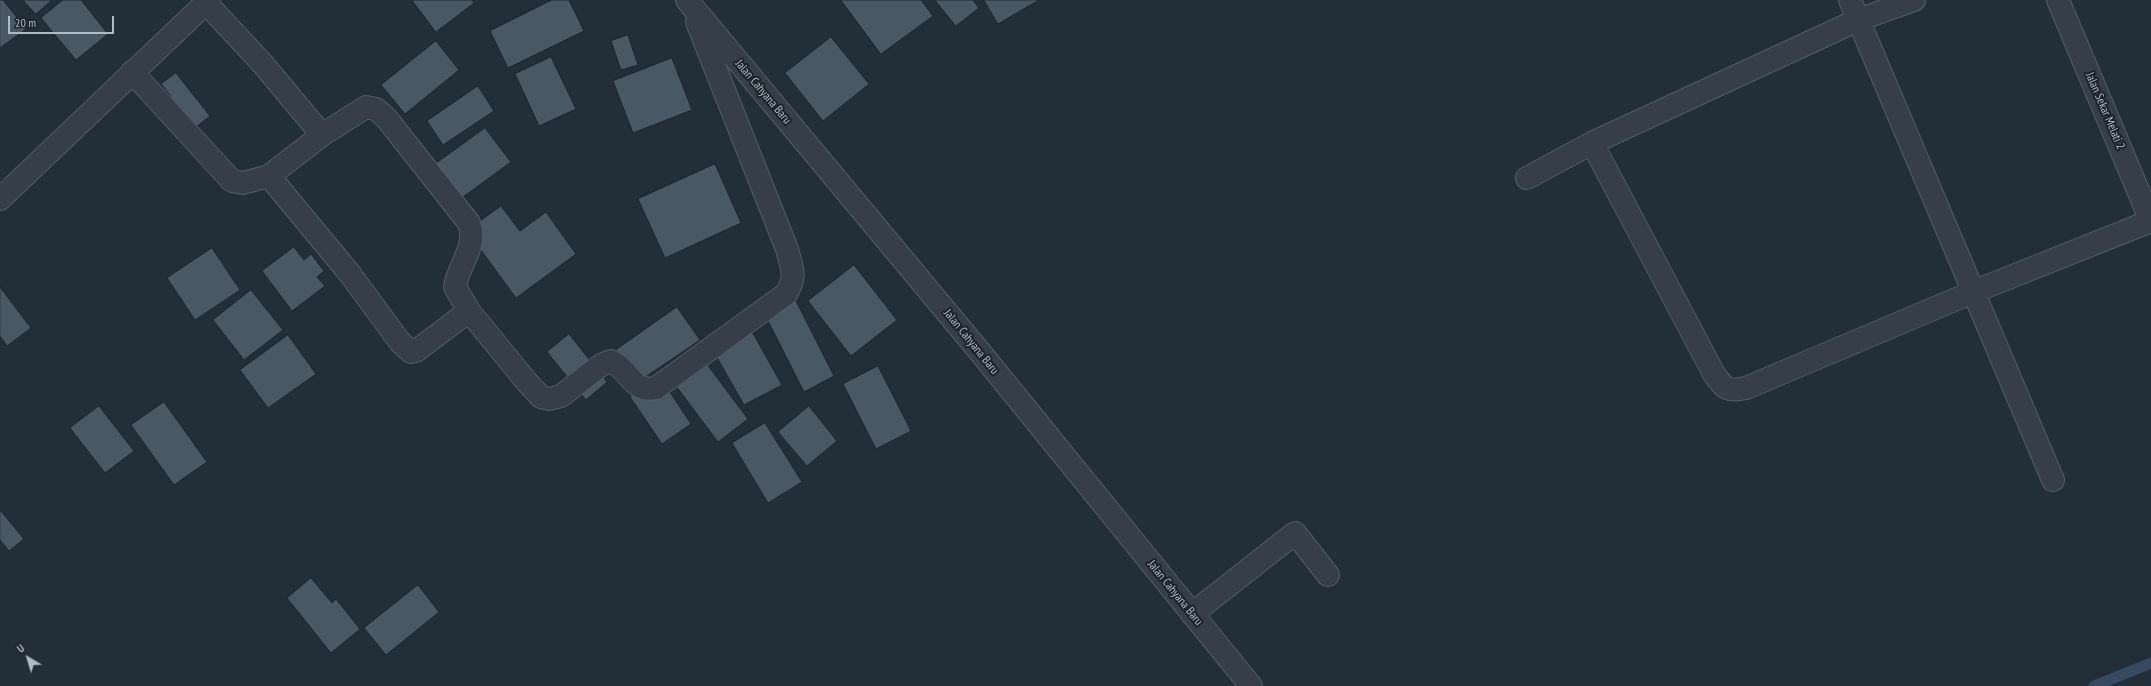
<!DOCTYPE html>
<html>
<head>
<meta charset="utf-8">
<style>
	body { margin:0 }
	#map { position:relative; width:2151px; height:686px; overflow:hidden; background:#222e38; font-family:"PT Sans Narrow",sans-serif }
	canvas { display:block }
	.north { position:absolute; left:8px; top:638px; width:40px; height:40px; -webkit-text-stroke:3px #1b242d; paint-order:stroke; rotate:322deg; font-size:11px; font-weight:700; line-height:16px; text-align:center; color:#b0bac5 }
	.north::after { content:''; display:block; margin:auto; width:14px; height:18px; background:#b0bac5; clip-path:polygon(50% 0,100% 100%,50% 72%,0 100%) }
	.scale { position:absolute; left:8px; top:16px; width:106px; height:18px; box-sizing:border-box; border:2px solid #b0bac5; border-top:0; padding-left:5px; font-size:12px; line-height:14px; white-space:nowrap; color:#b0bac5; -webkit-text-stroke:3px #1b242d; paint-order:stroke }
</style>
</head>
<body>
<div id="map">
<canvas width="2151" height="686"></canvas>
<div class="north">U</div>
<div class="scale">20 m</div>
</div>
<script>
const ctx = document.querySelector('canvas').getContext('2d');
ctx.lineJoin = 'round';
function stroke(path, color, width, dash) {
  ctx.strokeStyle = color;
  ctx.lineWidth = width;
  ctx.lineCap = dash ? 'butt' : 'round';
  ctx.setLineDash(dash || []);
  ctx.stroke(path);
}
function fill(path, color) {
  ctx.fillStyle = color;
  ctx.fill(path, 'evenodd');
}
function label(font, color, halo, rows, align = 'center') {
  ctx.font = font + ' "PT Sans Narrow",sans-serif';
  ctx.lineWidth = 4;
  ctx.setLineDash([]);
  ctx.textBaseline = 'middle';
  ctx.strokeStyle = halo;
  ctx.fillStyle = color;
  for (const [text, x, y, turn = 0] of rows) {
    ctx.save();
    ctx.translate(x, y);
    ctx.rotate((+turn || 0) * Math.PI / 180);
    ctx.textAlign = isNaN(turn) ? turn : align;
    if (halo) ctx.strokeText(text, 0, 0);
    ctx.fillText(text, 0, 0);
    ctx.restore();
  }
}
const stream = new Path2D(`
	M2094,686L2151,663`);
const building = new Path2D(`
	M0,0H3L26,29L0,48Z
	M23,0H52L36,14Z
	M63,0H81L108,34L76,60L41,18Z
	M412,0H472L474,3L436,32Z
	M552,0H569L584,31L508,68L490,31Z
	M841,0H921L933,16L881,54Z
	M935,0H973L979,8L956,26Z
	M984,0H1039L998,24Z
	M628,35L638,65L621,70L611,41Z
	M831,37L869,84L823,121L785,73Z
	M436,41L459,70L405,114L381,85Z
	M551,57L576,109L539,126L515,74Z
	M672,58L692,110L633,133L613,81Z
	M176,73L210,116L178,141L155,111L172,98L161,84Z
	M478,86L494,111L443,145L427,121Z
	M485,128L511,162L459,200L434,165Z
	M715,164L741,223L665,258L638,199Z
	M501,206L520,231L546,212L576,254L516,298L467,231Z
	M294,247L304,260L311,254L324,271L317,277L325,286L292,311L262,271Z
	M212,248L240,290L195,320L167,278Z
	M854,265L897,320L851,356L808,301Z
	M0,287L31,328L7,346L0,336Z
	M251,290L283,330L244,360L213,320Z
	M794,297L834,376L804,392L764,313Z
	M677,307L700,340L638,382L616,350Z
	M745,319L782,385L744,405L707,340Z
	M569,334L607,382L586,400L547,352Z
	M288,335L316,374L268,408L240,370Z
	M697,351L748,419L718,442L667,374Z
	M878,366L911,431L876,449L843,384Z
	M660,377L691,424L662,444L630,397Z
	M164,402L207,462L174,485L131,425Z
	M99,406L134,451L105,473L70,428Z
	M809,406L837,441L807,466L778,432Z
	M765,423L802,482L768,503L732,443Z
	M0,510L24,539L9,551L0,540Z
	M311,578L332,603L336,599L360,629L331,653L287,598Z
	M418,585L439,612L386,655L364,628Z`);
const minor = new Path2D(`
	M687,0L980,352L1251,686
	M1850,0L2053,480
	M2058,0L2151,221
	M206,3L262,63L322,135
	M132,72L232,181L243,183L269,176L322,135L366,107L376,109L387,119L469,223C478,246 458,265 455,287L469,311L416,351L411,352L400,342L350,274L269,176
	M1592,143L1714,374C1725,389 1727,392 1746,388L1973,292L2151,221
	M1527,178L1592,143L1858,20L1914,0
	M0,199L209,0
	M469,311L526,381L541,397L550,399L561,396L601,365L611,361C630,370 632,393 656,388L786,294C797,276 792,269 787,249L697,22
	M1192,614L1295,533L1328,575`);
const streetNames = [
	["Jalan Cahyana Baru",763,92,50],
	["Jalan Sekar Melati 2",2105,111,67],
	["Jalan Cahyana Baru",971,342,51],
	["Jalan Cahyana Baru",1175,593,51]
];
stroke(stream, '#364b5f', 11);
fill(building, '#4a5864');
stroke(building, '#1d262f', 1);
stroke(minor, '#535d66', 24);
stroke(minor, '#363f49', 22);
label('12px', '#b0bac5', '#1b242d', streetNames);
</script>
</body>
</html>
